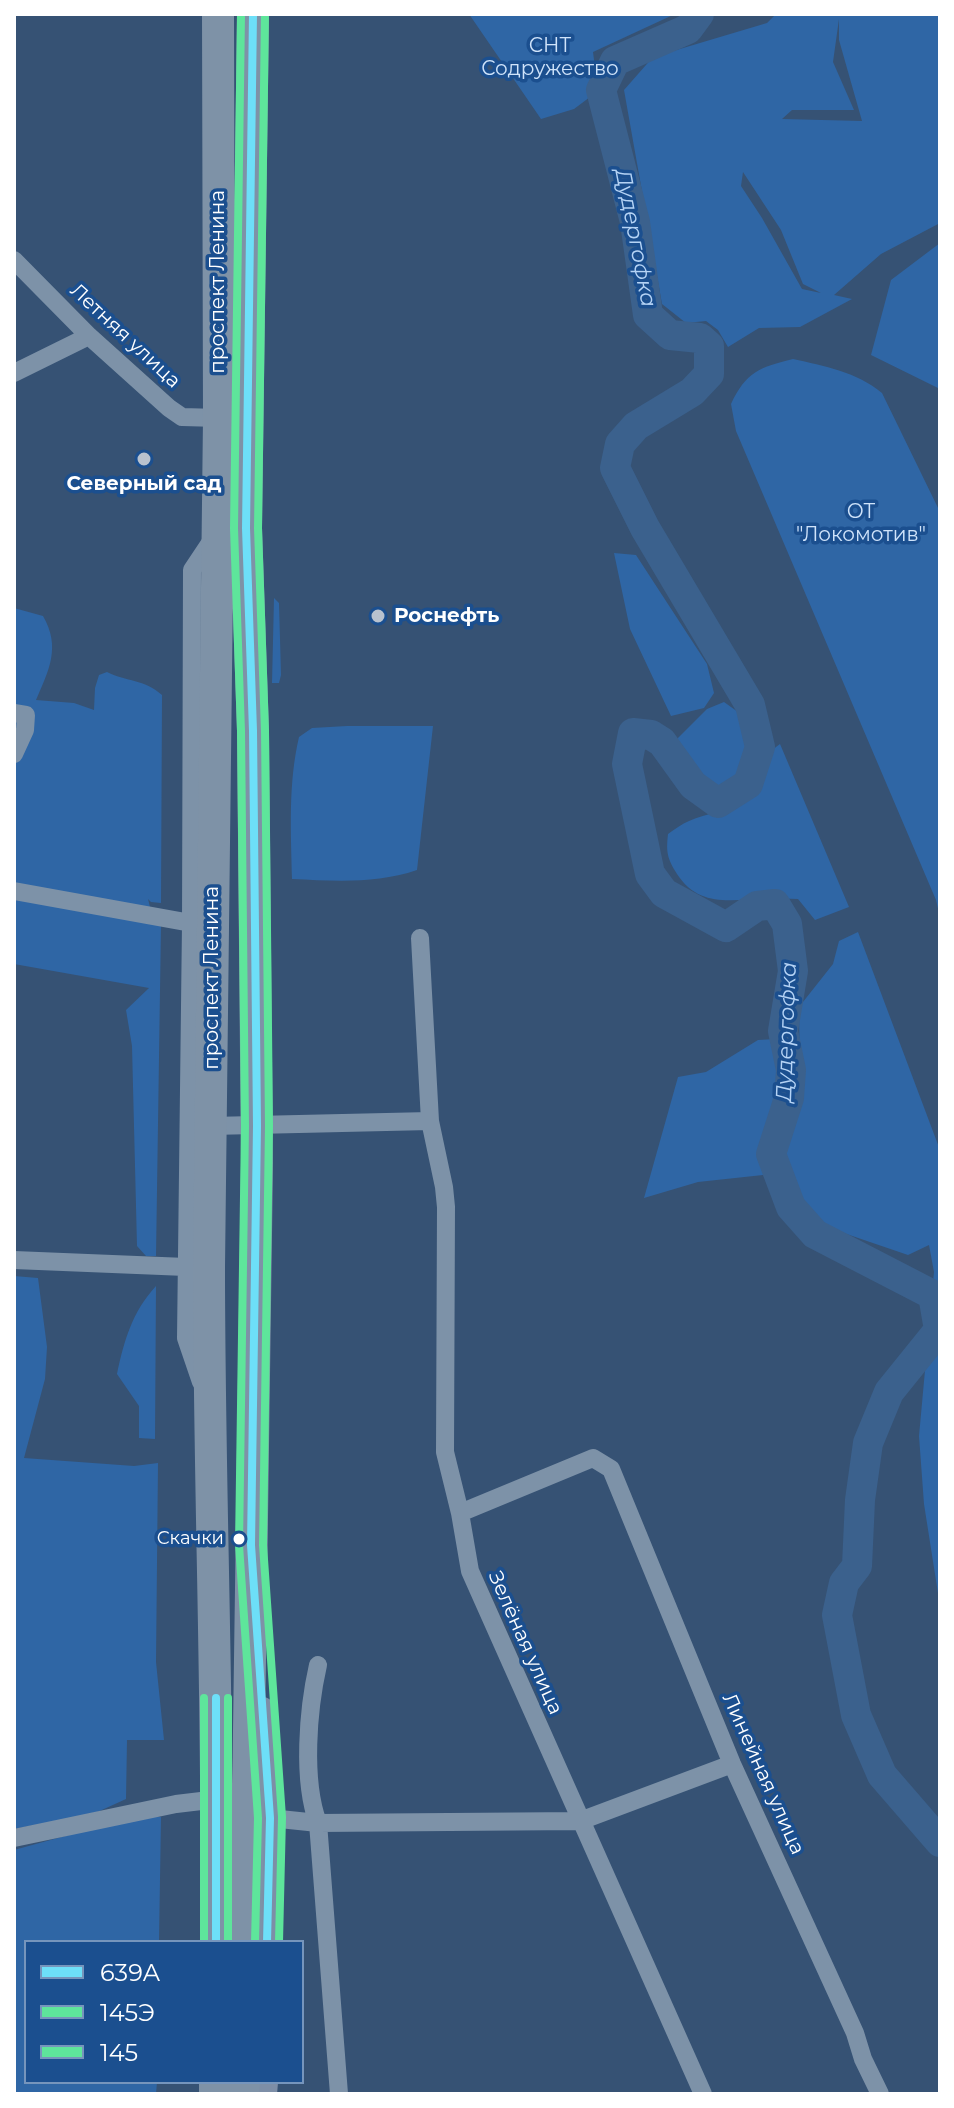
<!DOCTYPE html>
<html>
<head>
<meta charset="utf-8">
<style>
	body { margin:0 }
	#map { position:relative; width:954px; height:2108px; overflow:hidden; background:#365274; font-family:Montserrat,sans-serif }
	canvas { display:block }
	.frame { position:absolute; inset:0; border:16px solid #fff; pointer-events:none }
	.legend { position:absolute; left:24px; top:1940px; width:280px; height:144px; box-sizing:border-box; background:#1b4f8f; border:2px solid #7695bc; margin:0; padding:10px 14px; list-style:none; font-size:24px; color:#fff }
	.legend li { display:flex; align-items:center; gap:16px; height:40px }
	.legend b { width:40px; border:2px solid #7695bc }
</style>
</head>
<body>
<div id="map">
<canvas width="954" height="2108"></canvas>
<div class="frame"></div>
<ul class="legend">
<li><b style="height:10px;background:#6ddff8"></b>639А</li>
<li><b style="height:10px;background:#5ee59b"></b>145Э</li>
<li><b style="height:10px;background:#5ee59b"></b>145</li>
</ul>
</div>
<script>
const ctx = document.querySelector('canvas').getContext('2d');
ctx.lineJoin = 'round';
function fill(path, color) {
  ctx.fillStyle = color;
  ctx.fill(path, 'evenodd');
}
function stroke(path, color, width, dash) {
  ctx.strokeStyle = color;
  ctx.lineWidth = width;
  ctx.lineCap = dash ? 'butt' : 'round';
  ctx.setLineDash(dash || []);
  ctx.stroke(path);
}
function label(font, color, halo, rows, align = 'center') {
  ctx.font = font + ' Montserrat,sans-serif';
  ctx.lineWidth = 7;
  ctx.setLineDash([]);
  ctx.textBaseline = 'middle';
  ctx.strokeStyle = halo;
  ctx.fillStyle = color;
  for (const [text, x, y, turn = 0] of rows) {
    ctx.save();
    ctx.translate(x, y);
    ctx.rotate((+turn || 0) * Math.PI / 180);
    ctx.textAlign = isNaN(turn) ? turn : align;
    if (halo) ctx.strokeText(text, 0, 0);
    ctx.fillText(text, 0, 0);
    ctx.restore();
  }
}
const green = new Path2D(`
	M469,14H675L593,52L598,91L574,109L541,119Z
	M776,14H940V223L881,254L834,295L852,299L800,327L759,328L728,347L718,330L706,321L686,323L662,304L624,90L653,57L767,23ZM839,19V40L862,121L782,119L792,110H854L833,62ZM743,172L781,230L803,284L821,293L802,289L762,218L741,186Z
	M940,243V389L871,355L891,280Z
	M793,359C824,366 857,372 882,393L940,512V917L936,900L736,431L731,404C746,372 760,367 793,359Z
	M614,553L636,555L707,664L714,693L704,708L671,716L630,629Z
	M274,598L279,603L281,675L279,683H272Z
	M14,608L43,616C61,647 49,670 36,700L74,703L94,710L95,688L99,675L107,672C127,682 144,679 162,695L161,903L151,902L148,899L154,923L161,925L156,1256H146L137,1246L132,1046L126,1010L149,988L14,964Z
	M724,702L745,717L751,735L748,761L736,783L721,791L702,782L674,742L707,709Z
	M347,726H433L417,870C376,884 335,881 292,879C291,832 288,784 299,737L312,728Z
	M780,744L849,907L815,920L798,899C788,899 777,898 767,898C732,900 699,908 677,874C667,858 666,852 668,834C675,829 682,824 689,821C707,813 727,812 743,801C763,786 757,759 780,744Z
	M858,932L940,1150V1606L924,1504L919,1436L934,1272L929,1245L908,1255L826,1227L805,1210L785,1151L795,1122L800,1095L799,1007L833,964L839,941Z
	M776,1039C779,1051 785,1065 785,1076C785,1110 766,1141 763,1175L698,1182L644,1198L678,1077L706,1072L758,1040Z
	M14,1276L38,1278L47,1347L45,1379L24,1458L134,1466L158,1463L156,1662L164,1740H127L126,1799L93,1814L14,1829Z
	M156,1286L155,1439L139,1438V1406L117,1374C124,1341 132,1312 156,1286Z
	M138,1816L161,1817L159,1942H26V2082H157L156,2094H14V1850Z`);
const river = new Path2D(`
	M699,14L688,29L615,61L601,90L635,222L648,315L670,335L700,338L709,346V374L692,392L636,426L620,444L615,468L645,528L750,705L760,747L748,784L718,803L693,785L662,742L651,735L633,733L627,764L650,874L664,893L726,927L757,906L775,904L787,924L793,971L783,1031L791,1070L789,1098L771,1154L791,1207L815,1234L933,1295L939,1330L889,1392L868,1443L860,1500L857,1566L844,1583L837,1615L856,1715L882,1775L940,1842`);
const street = new Path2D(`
	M14,260L89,336L169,408L182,417L219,418
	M14,373L89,336
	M14,713L26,715L25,730L14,754
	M14,891L191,923
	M420,938L430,1121L444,1187L446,1207L445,1452L460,1513L470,1571L703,2094
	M211,1126L430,1121
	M14,1260L186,1267
	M201,1382L186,1338L191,923L192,570L214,537
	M460,1513L593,1458L611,1469L732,1764L855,2033L863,2059L880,2094
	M318,1665C308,1709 302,1780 318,1823L339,2094
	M270,1818L318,1823L580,1821L732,1764
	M14,1838L176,1804L218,1799`);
const primary = new Path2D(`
	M262,1711L270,1818L267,1942
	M263,2094L264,2082`);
const highway = new Path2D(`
	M216,1942C219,1717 209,1492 209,1267L219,418L218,14
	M246,1942L257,1163L253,731L246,528L253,14
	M215,2094V2082
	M243,2094L244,2082`);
const bus1 = new Path2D(`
	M253,14L246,528L253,731L257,1126L251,1545L270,1818L267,1942
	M216,1698V1942`);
const bus2 = new Path2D(`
	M241,14L234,528L241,731L245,1126L239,1545L258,1818L255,1942
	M204,1942V1698`);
const bus3 = new Path2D(`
	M265,14L258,528L265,731L269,1126L263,1545L282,1817L279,1942
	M228,1698V1942`);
const markers = [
	[144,459,8,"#b9c2ce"],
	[378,616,8,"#b9c2ce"],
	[239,1539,7,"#fff"]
];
const busNames = [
	["Скачки",224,1539]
];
const parkNames = [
	["СНТ",550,46],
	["Содружество",550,69],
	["ОТ",861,512],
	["\"Локомотив\"",861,535]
];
const streetNames = [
	["проспект Ленина",218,282,-90],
	["Летняя улица",125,336,43],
	["проспект Ленина",212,978,-90],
	["Зелёная улица",525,1643,66],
	["Линейная улица",763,1774,66]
];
const poiNames = [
	["Северный сад",144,484],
	["Роснефть",394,616,"left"]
];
const waterNames = [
	["Дудергофка",635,238,79],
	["Дудергофка",787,1032,-88]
];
fill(green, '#2f66a5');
stroke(river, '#3b618d', 30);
stroke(street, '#7d92a8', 18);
stroke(primary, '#7d8ea7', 28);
stroke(highway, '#7e92a7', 32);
stroke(bus1, '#6ddff8', 8);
stroke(bus2, '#5ee59b', 8);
stroke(bus3, '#5ee59b', 8);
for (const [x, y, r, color] of markers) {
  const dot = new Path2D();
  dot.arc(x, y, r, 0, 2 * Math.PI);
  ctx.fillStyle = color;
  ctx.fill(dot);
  stroke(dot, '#1b4f8f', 3);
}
label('18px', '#fff', '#1b4f8f', busNames, 'right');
label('20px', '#cfe3fa', '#1b4f8f', parkNames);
label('20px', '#fff', '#1b4f8f', streetNames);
label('bold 20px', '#fff', '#1b4f8f', poiNames);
label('italic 22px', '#b5d3f5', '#1b4f8f', waterNames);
</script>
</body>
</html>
